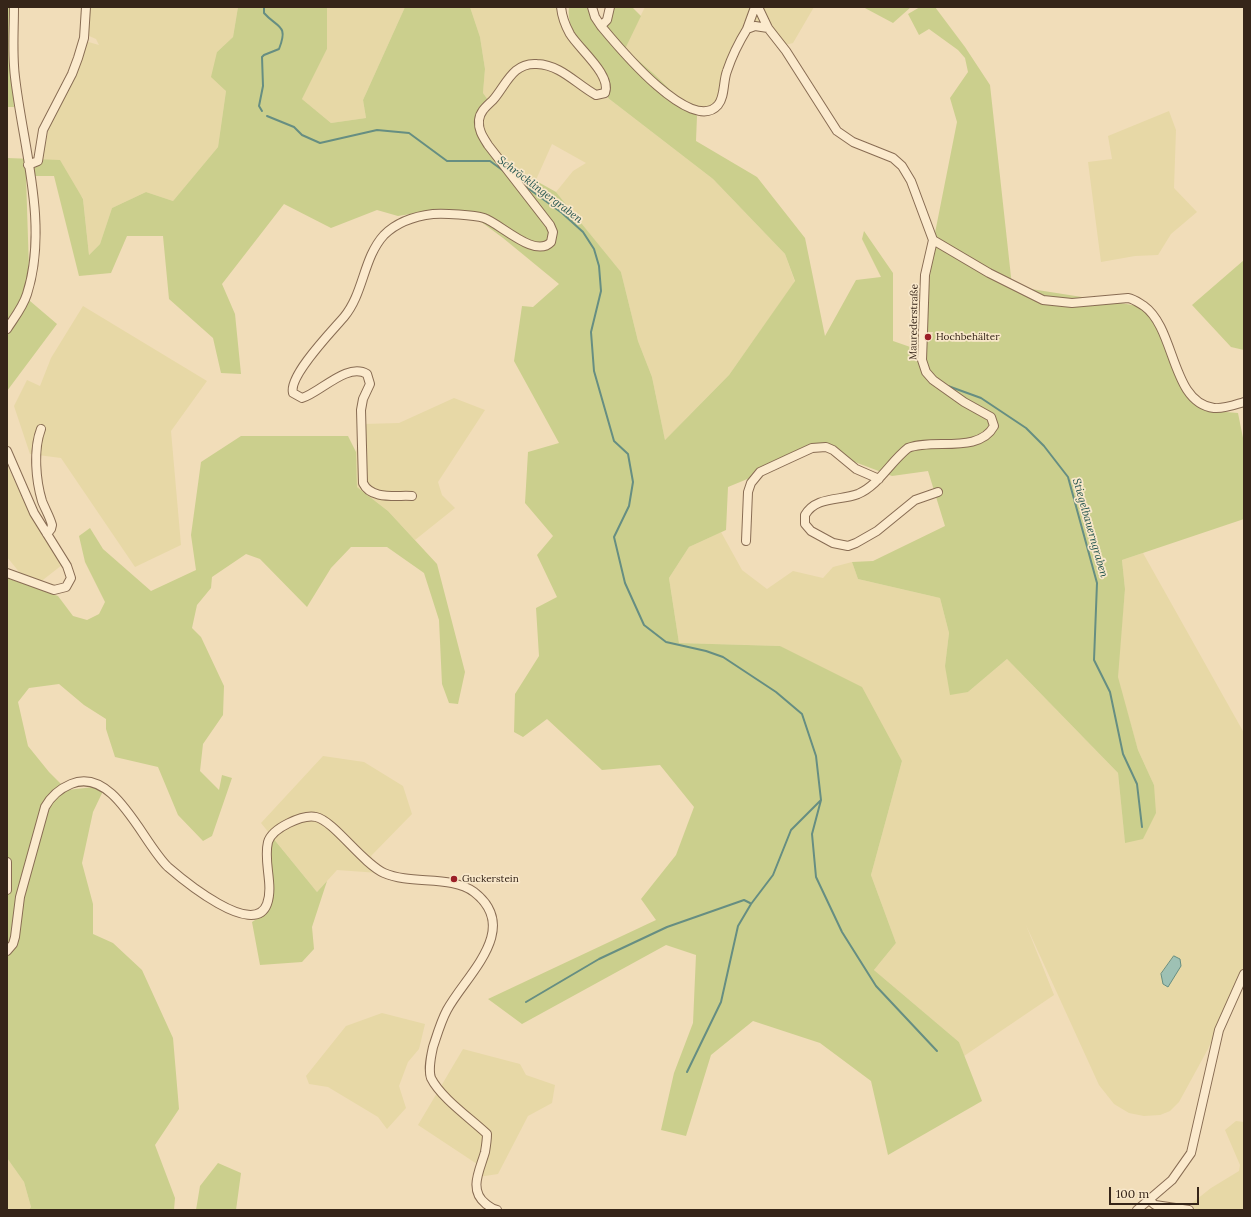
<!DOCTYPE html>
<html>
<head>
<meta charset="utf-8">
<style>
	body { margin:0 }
	#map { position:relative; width:1251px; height:1217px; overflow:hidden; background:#f1ddb9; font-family:Lora,serif }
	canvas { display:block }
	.frame { position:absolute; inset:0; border:8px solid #362519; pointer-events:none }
	.scale { position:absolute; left:1109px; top:1187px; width:90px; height:18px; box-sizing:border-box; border:2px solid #362519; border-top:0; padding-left:5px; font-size:12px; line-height:14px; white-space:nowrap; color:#362519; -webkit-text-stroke:3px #f8e7c9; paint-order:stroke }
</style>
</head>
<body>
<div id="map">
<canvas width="1251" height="1217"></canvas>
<div class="frame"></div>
<div class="scale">100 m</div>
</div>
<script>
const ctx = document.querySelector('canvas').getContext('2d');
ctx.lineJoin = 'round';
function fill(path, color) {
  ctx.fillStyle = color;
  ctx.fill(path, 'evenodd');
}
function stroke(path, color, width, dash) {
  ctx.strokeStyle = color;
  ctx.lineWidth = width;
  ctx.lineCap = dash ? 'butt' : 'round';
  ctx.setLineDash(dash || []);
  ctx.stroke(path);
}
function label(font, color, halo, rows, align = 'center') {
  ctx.font = font + ' Lora,serif';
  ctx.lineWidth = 3.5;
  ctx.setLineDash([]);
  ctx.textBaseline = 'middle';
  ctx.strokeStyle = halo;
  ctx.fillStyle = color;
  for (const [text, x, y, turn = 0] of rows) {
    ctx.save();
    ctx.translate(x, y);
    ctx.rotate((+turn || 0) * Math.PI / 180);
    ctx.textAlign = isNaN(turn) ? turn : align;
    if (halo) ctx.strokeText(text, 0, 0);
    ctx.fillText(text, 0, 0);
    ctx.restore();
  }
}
const farmland = new Path2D(`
	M88,7H238L233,37L217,52L226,91L218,147L173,201L146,192L112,208L100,244L89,255L83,198L42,159L50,123L85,41L99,45L96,39L87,35Z
	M327,7H405L363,100L366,118L331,123L302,99L327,49Z
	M470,7H560V14L564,27L574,43L596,70L603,80L604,86L602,91L597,93L566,72L546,63L536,62L526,63L514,69L492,96L517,71L524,67L532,66L553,70L571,79L598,99L608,98L713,179L785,254L795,282L729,375L665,440L652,377L638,341L621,272L556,192L573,171L586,163L552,144L535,182L497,159L477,132L476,118L488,100L483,93L485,69L480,37Z
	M645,7H814L793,43L785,45L772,28L750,25L718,99L713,106L705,109L683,101L624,49Z
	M1169,111L1176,130L1174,188L1197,212L1171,234L1158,255L1135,256L1101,262L1088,162L1112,159L1108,136Z
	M83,306L207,381L171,431L181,545L135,567L61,458L30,454L14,406L27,380L40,386L51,358Z
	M454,398L485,410L438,482L442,495L455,508L415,540L388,511L357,487L356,452L363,424L399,423Z
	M7,465L31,516L62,565L39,583L20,573L7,557Z
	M721,532L742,570L767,589L793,571L823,578L833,567L852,562L858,579L940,598L949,633L945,666L968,692L1007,659L1118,773L1125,843L1154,785L1138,750L1117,677L1125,589L1122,560L1143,553L1244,733V970L1208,1049L1179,1102L1170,1111L1160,1115L1144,1116L1129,1113L1114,1104L1099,1085L1026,925L1054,995L964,1056L959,1042L874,970L896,943L871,875L902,761L780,646L679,643L669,578L689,547Z
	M323,756L364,762L403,786L412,814L371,856L379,873L337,870L317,892L261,823Z
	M382,1013L425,1024L419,1049L408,1062L399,1086L406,1108L387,1129L378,1117L328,1087L309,1084L306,1076L346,1026Z
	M463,1049L520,1064L526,1075L555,1085L552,1103L528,1116L498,1174L478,1177L477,1164L418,1125Z
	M1236,1121L1244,1122V1210H1193L1192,1203L1211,1188L1239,1171L1240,1165L1225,1130Z
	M7,1158L24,1182L31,1207L29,1210H7Z`);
const green = new Path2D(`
	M7,7H13L10,58L14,107H7Z
	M238,7H327V49L302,99L331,123L366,118L363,100L405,7H470L480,37L485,69L483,93L488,100L476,118L497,159L556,192L621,272L638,341L652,377L665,440L729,375L795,281L785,254L713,179L608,98L609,80C594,61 565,35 569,7H591L599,28L612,7H632L641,16L625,49L654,74L697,116L696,141L757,177L805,238L825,336L856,280L881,277L862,239L864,231L893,273V341L916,349L931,340L933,332H924L934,238L957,122L950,98L968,72L965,58L958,50L929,29L919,35L908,14L920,7H935L965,47L990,85L1012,286L1139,306L1158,323L1178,381L1214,411L1238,413L1244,443V519L1122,560L1125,589L1118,677L1138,750L1154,785L1156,813L1143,839L1125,843L1118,773L1007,659L968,692L950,695L945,666L949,633L940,598L858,579L852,562L873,561L945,526L928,471L892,476L820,449L728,487L726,530L689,547L669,578L679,643L780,646L862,687L902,761L871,875L896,943L874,970L959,1042L982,1101L888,1155L871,1081L820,1043L753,1021L711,1055L686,1136L661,1130L674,1073L693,1023L696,955L666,945L522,1024L488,999L656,920L641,899L676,855L694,807L660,765L602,770L547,719L523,737L514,732L515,694L539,656L536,608L557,597L537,555L553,536L525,503L528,452L559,443L514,361L522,306L533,307L559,284L503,238L469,213L435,210L398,216L377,210L331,228L284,204L222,284L235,314L241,374L221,373L213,338L169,299L163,236H127L111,273L79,276L54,176H26L30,301L57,324L7,391V158L60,160L83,199L89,255L100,244L112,208L146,192L173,201L218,147L226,91L211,77L217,52L233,37Z
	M863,7H911L893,23Z
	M1244,260V350L1231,347L1192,305Z
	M241,436H348L356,452L357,487L388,511L437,564L465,672L458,704L449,703L442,684L439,620L424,573L387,547H351L331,568L307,607L260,559L246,554L212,577L211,588L197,605L192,628L201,637L224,686L223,715L203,744L200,771L219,790L222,775L232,778L212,836L203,841L178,815L158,767L115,757L106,729V719L84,705L59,684L29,688L18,702L28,746L49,772L67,790L94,787L104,789L93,812L82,863L93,904V934L113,943L142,970L173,1038L179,1109L155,1145L175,1198L174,1210H29L31,1207L24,1182L7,1158V578L58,596L73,616L87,620L99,614L105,602L85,562L79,536L90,528L103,549L151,591L196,570L191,535L201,462Z
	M273,838L317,892L327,881L312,927L314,949L302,962L260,965L252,922L266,913L272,896L270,855Z
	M218,1163L241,1173L236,1210H196L200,1186Z`);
const water = new Path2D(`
	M1174,956L1180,959L1181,966L1168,987L1163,984L1161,974Z`);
const stream = new Path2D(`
	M262,111L259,106L263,86L262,57L264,55L279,49C289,24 277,28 264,13V7
	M267,116L294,127L302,135L320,143L377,130L409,133L447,161H490L505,172
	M525,186L562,213L583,232L594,249L599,266L601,291L591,332L594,371L614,441L628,454L633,482L629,506L614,537L625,583L644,625L666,642L706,651L723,657L776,692L802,714L816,756L821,800L812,834L816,877L842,932L876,986L937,1051
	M948,386L981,398L1026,428L1044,446L1068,477L1097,583L1094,660L1110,692L1123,754L1137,784L1142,827
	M526,1002L599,959L667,927L744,900L750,903
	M687,1072L721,1002L738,926L751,904L773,875L791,830L821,800`);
const minor = new Path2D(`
	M592,7L595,17L601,26C616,44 691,136 718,105C725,97 723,81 727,71C732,56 739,42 747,29L755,26L768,28
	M758,7L768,28L786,51L837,131L853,142L893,158L902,166L911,181L933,240L989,273L1043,300L1072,303L1128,298C1134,299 1139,303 1144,306C1176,329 1171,403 1214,408C1224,409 1234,405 1244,402
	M601,26L607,20L610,7
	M747,29L755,7
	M28,165L38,161L43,130L72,74L78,58L84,38L86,7
	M933,240L925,275L922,360L926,372L933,380L964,402L991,417L994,426C979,454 933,438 908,448C890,462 879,485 858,494C840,501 816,496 805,515V524L811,531L833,543L848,546L856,543L877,531L915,500L938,492
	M7,329C14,318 23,307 27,294C49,225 23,147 15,77C12,53 14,31 14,7
	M41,429C33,450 36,481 42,501C45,509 50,517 52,525L51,529L47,534
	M7,451L34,513L67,566L71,578L66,587L54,590L7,573
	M412,496C396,495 371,500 363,483L361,410L363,399L370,384L367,374C347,362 320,393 302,398L293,393C288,376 333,330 344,317C364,293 363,258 384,235C397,222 416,216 433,214C444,213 474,215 484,218C501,224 535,259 551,242L553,232L550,225L488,145C483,137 478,130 479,120C480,111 487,106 493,100C506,85 513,62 537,64C561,65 576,84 596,95L605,93C612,75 579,49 570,34C565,25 562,17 561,7
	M746,541L748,492L751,483L760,472L788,459L812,448L826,447L833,450L856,469L879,479
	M7,862V890
	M7,951L13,944L15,937L20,897L45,807C51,796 59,789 71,784C114,766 142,842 168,867C183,880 254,939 267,904C274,885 263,862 268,842C272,828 303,814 316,817C334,821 362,863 384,873C411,885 452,875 474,892C522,929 466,975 447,1010C441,1021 437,1035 433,1047C431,1056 428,1069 431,1078C441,1098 470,1118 487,1134C487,1140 486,1146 485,1152C480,1170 468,1190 486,1204C490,1207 492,1209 497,1210
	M1149,1200L1155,1205L1189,1210
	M1137,1210L1172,1180L1191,1153L1219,1030L1244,974`);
const markers = [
	[928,337,4,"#9b1f27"],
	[454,879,4,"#9b1f27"]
];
const streetNames = [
	["Maurederstraße",914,322,-89]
];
const poiNames = [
	["Hochbehälter",936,337],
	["Guckerstein",462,879]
];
const waterNames = [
	["Schröcklingergraben",540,190,37],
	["Stiegelbauerngraben",1090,528,74]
];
fill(farmland, '#e7d8a6');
fill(green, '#cbcf8d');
fill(water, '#9ec1b4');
stroke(water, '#668e82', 1);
stroke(stream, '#668e82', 2);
stroke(minor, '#886c53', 10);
stroke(minor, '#fbeacd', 8);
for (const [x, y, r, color] of markers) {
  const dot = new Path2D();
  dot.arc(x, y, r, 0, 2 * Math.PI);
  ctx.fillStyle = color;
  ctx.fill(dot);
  stroke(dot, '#f8e7c9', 1.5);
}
label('10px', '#362519', '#f8e7c9', streetNames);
label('10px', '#362519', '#f8e7c9', poiNames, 'left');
label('italic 11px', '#275751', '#f8e7c9', waterNames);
</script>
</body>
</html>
